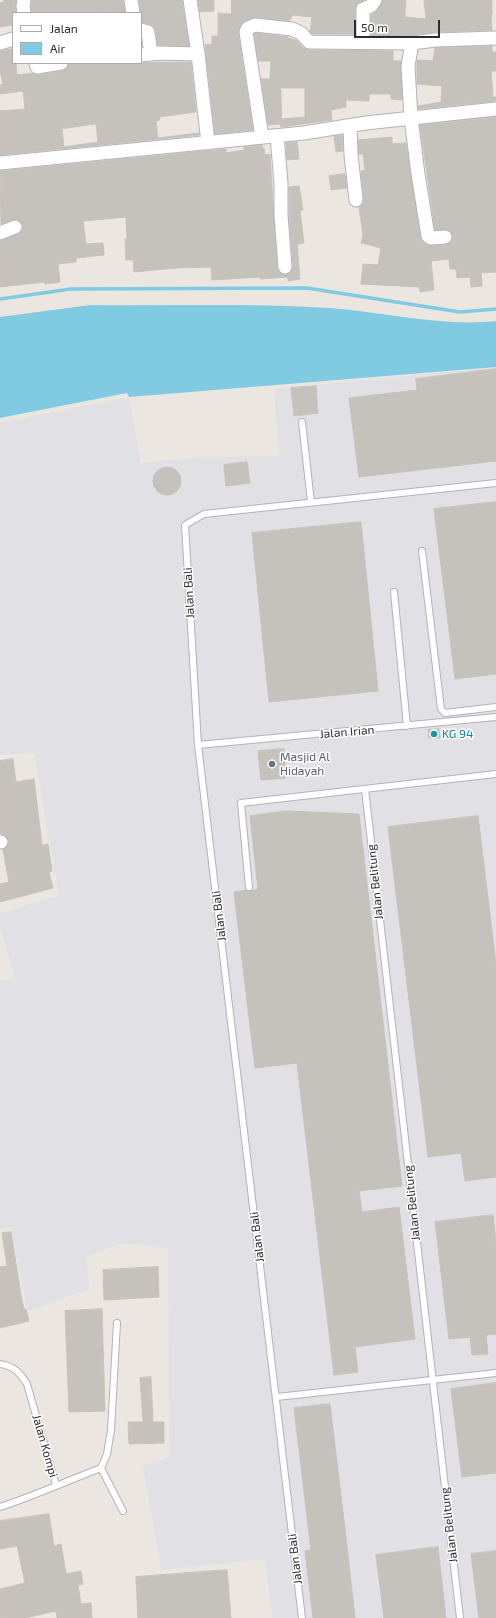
<!DOCTYPE html>
<html>
<head>
<meta charset="utf-8">
<style>
	body { margin:0 }
	#map { position:relative; width:496px; height:1618px; overflow:hidden; background:#ece6e0; font-family:"Exo 2",sans-serif }
	canvas { display:block }
	.legend { position:absolute; left:12px; top:12px; width:130px; height:52px; box-sizing:border-box; background:#fff; border:1px solid #ababab; margin:0; padding:5px 7px; list-style:none; font-size:12px; color:#2c2c2c }
	.legend li { display:flex; align-items:center; gap:8px; height:20px }
	.legend b { width:20px; border:1px solid #ababab }
	.scale { position:absolute; left:354px; top:20px; width:86px; height:18px; box-sizing:border-box; border:2px solid #2c2c2c; border-top:0; padding-left:5px; font-size:12px; line-height:14px; white-space:nowrap; color:#2c2c2c; -webkit-text-stroke:3px #fff; paint-order:stroke }
</style>
</head>
<body>
<div id="map">
<canvas width="496" height="1618"></canvas>
<ul class="legend">
<li><b style="height:5px;background:#fff"></b>Jalan</li>
<li><b style="height:11px;background:#80cbe1"></b>Air</li>
</ul>
<div class="scale">50 m</div>
</div>
<script>
const ctx = document.querySelector('canvas').getContext('2d');
ctx.lineJoin = 'round';
function fill(path, color) {
  ctx.fillStyle = color;
  ctx.fill(path, 'evenodd');
}
function stroke(path, color, width, dash) {
  ctx.strokeStyle = color;
  ctx.lineWidth = width;
  ctx.lineCap = dash ? 'butt' : 'round';
  ctx.setLineDash(dash || []);
  ctx.stroke(path);
}
function label(font, color, halo, rows, align = 'center') {
  ctx.font = font + ' "Exo 2",sans-serif';
  ctx.lineWidth = 3;
  ctx.setLineDash([]);
  ctx.textBaseline = 'middle';
  ctx.strokeStyle = halo;
  ctx.fillStyle = color;
  for (const [text, x, y, turn = 0] of rows) {
    ctx.save();
    ctx.translate(x, y);
    ctx.rotate((+turn || 0) * Math.PI / 180);
    ctx.textAlign = isNaN(turn) ? turn : align;
    if (halo) ctx.strokeText(text, 0, 0);
    ctx.fillText(text, 0, 0);
    ctx.restore();
  }
}
const industrial = new Path2D(`
	M496,367V1618H272L265,1559L161,1570L143,1466L169,1457L168,1248L124,1243L87,1256L89,1289L28,1311L11,1228H0V981L15,979L0,926V913L59,896L34,753L0,755V423L129,397L141,463L203,457L279,456L274,389Z`);
const water = new Path2D(`
	M90,305C170,306 250,303 330,308C385,312 441,327 496,321V367L129,397L127,393L0,418V317Z`);
const stream = new Path2D(`
	M0,299L71,289L307,288L460,312L496,309`);
const building = new Path2D(`
	M4,0H16V13H13V25L0,27V3L4,2Z
	M32,0H123L125,13H106V12L96,13H32Z
	M139,0H182L189,46L158,45L154,27L150,24L141,22Z
	M198,0H214V11L200,12Z
	M232,0H364L357,4L355,9V34H313L310,32L312,17L292,15L291,19H289V21L255,17L244,21L241,24L238,33L253,130L215,134L205,45L212,44V36H218V13L231,14Z
	M383,0H406L405,17L426,19L424,0H492V15H491L492,30L435,32L412,35H371V15L378,10Z
	M256,33L288,37V38L296,40L303,48L309,50L393,51V61H401L402,100L391,99V94H369V101L346,100V107L331,110L332,120L281,127L280,124L268,125L261,79H270L271,61H258L254,34ZM281,88H305V117L282,119Z
	M492,46V52H496V71H491L493,97H496V101L419,109L418,106L441,102L442,86L417,84V60L433,61L435,48Z
	M13,49V63H16L17,75L32,73L38,75L62,71L66,69L69,63L191,62L196,112L159,117L160,120L156,121L158,138L199,133V135L0,155V111L25,109L23,91L0,94V85L3,84L0,71V51ZM96,124L98,142L64,147L62,129Z
	M496,117V272L481,273L482,286L471,287L470,277L457,278L456,269H450L449,259L431,261L434,290L420,292L419,287L361,284L363,264L378,265L381,248L361,243L363,235L359,207L363,204L364,199L361,171L365,170L363,154H359L358,140L392,137V144L406,143L421,240L427,245L431,246L446,245L452,241L453,236L448,230H435L420,125Z
	M342,135L343,151L336,152L334,136Z
	M297,142L299,159L287,160L286,143Z
	M262,145V148H264L265,155L270,154L277,268L279,272L285,275L290,273L293,266L289,215V187L299,186L303,210L300,211L304,243L297,244L300,279L288,281V277L260,279V277L212,280L211,267L176,268L134,272L133,260H126L125,239H127L126,217L83,221L86,244L103,243L104,255L76,258V262L58,264L60,282L45,284V282L0,287V241L18,234L23,228L22,224L17,219L1,224L0,171L226,149V153L244,150V147Z
	M345,174L347,188L331,190L329,176Z
	M496,369V461L359,477L349,398L417,390L416,379Z
	M316,386L318,413L294,416L291,388Z
	M247,462L250,483L226,486L224,465Z
	M153 481a14 14 0 1 1 28 0a14 14 0 1 1-28 0Z
	M496,502V674L455,679L434,509Z
	M361,522L378,691L269,702L252,533Z
	M439,729L440,738H429L428,730Z
	M284,749L286,778L261,780L258,751Z
	M13,759L16,782L34,779L42,845L48,844L52,871L49,872L53,888L0,902V884L9,882L3,850L8,846L9,842L5,835L0,833V761Z
	M286,811L359,814L402,1186L359,1191L362,1212L399,1207L415,1339L355,1347L358,1372L334,1375L297,1063L255,1068L234,892L246,890L250,891L258,889L250,816Z
	M478,816L496,964V1177L465,1181L461,1153L428,1157L388,827Z
	M493,1215L496,1243V1334L486,1335L488,1354L472,1355L470,1337L449,1339L435,1222Z
	M11,1232L22,1301L24,1309H26L29,1321L0,1328V1267L7,1266L2,1233Z
	M158,1267L159,1297L104,1300L103,1270Z
	M102,1309L105,1411L69,1412L65,1311Z
	M151,1377L153,1422H164V1443L129,1444L128,1422H143L140,1378Z
	M496,1383V1473L462,1477L451,1389Z
	M330,1404L347,1546L355,1618H313L305,1551L311,1550L294,1408Z
	M49,1514L54,1546L61,1544L66,1574L81,1571L83,1584L78,1585L81,1604L91,1603L92,1618H57L56,1611L25,1618H0V1589L25,1583L17,1546L0,1549V1521Z
	M438,1547L446,1618H384L376,1555Z
	M496,1551V1618H479L471,1554Z
	M227,1570L231,1618H138L136,1577Z`);
const lane = new Path2D(`
	M302,422L311,502
	M422,551L441,709L445,713L496,707
	M394,592L407,726
	M198,745L496,717
	M365,789L460,1618
	M249,887L241,803L496,774
	M0,1364C14,1366 20,1373 27,1384L56,1485
	M277,1397L496,1373
	M101,1468L123,1511
	M0,1507C34,1496 67,1481 101,1468L107,1454L111,1430L117,1323
	M302,1618L198,745L185,525L204,514L496,483`);
const street = new Path2D(`
	M131,0L133,13
	M190,0L198,54L208,143
	M24,13L23,6L24,0
	M141,30L148,32L151,54
	M0,43L13,39
	M363,43V9L371,6L375,0
	M412,43L408,66L411,118L418,174L428,236L431,238L445,237
	M141,55L159,53L198,54
	M36,63L37,67L61,63
	M350,126L351,155L356,200
	M277,136L281,183V215L285,267
	M262,137L246,32L248,28L255,25L292,29L301,33L309,42L412,43L435,40L496,38
	M0,163L304,133L366,123L496,109
	M0,233L15,227
	M0,842H1`);
const markers = [
	[434,734,4,"#0f9aa8"],
	[272,764,4,"#6b7280"]
];
const streetNames = [
	["Jalan Bali",189,593,-93],
	["Jalan Irian",347,732,-5],
	["Jalan Belitung",375,882,-96],
	["Jalan Bali",219,916,-97],
	["Jalan Belitung",412,1203,-96],
	["Jalan Bali",257,1237,-97],
	["Jalan Kompi",45,1446,74],
	["Jalan Belitung",449,1525,-97],
	["Jalan Bali",295,1559,-97]
];
const cultureNames = [
	["KG 94",442,734]
];
const worshipNames = [
	["Masjid Al",280,757],
	["Hidayah",280,771]
];
fill(industrial, '#e1e0e5');
fill(water, '#80cbe1');
stroke(stream, '#80cbe1', 3.5);
fill(building, '#c5c1bb');
stroke(building, '#c7c2ba', 1);
stroke(lane, '#b1b3bb', 8);
stroke(street, '#b1b3bb', 15);
stroke(lane, '#fff', 6);
stroke(street, '#fff', 13);
for (const [x, y, r, color] of markers) {
  const dot = new Path2D();
  dot.arc(x, y, r, 0, 2 * Math.PI);
  ctx.fillStyle = color;
  ctx.fill(dot);
  stroke(dot, '#fff', 1.5);
}
label('12px', '#2c2c2c', '#fff', streetNames);
label('12px', '#0d838f', '#fff', cultureNames, 'left');
label('12px', '#5b616d', '#fff', worshipNames, 'left');
</script>
</body>
</html>
